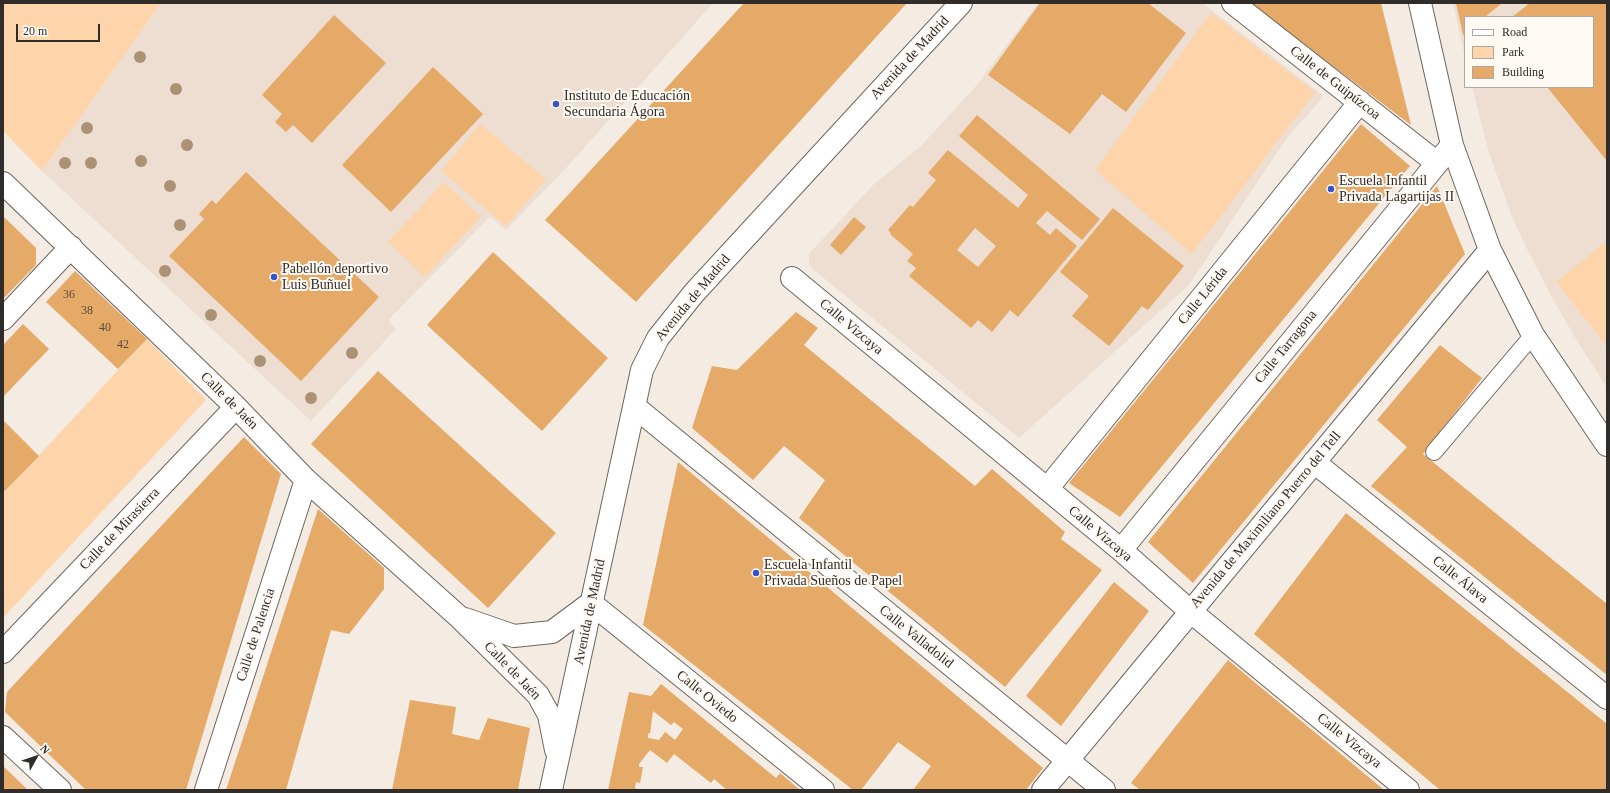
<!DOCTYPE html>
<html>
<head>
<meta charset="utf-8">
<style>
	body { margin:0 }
	#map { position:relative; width:1610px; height:793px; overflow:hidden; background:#f4ebe3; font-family:Georgia,serif }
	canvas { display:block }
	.frame { position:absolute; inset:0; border:4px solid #302c29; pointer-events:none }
	.legend { position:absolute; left:1464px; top:16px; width:130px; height:72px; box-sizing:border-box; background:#fff9f4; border:1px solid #aca7a3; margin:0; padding:5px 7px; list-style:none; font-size:12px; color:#302c29 }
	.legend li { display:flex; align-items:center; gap:8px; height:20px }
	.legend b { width:20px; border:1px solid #aca7a3 }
	.north { position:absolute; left:16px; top:737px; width:40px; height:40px; -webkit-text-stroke:3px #fff9f4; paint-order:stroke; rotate:50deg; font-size:11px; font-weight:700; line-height:16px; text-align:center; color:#302c29 }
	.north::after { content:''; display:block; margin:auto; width:14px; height:18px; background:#302c29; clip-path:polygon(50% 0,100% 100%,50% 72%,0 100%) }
	.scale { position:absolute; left:16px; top:24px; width:84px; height:18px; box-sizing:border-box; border:2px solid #302c29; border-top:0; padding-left:5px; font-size:12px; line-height:14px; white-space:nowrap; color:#302c29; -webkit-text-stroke:3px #fff9f4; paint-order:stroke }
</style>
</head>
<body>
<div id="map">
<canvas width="1610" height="793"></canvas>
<div class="frame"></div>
<ul class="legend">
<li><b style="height:5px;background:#fff"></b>Road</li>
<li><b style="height:11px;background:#fed4aa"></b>Park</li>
<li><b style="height:11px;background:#e5a968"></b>Building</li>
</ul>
<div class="north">N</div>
<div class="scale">20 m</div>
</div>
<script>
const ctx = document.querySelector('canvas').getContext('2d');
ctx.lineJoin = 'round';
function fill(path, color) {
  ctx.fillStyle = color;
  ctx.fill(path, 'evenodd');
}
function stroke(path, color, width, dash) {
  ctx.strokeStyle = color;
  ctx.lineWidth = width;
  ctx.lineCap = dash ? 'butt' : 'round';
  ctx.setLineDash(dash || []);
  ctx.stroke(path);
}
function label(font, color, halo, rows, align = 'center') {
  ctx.font = font + ' Georgia,serif';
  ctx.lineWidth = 4;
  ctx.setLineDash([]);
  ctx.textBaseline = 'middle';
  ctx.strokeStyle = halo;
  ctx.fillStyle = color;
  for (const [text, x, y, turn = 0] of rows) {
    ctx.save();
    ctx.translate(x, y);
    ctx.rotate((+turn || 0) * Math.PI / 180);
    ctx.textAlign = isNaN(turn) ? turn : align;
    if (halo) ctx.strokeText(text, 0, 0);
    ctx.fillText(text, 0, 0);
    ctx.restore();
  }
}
const built = new Path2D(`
	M161,3H713L568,166L506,230L490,217L388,320L396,329L311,421L42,171Z
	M1038,3H1202L1324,96L1286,139L1189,285L1019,438L809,266V254L872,186L922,145L976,86Z
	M1453,3H1607V388L1573,334L1549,292L1525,245L1511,214L1489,153L1472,87H1593V17H1465V57Z`);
const green = new Path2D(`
	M3,3H161L42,171L3,131Z
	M1211,13L1315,92L1192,254L1095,170Z
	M480,124L546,179L506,226L441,171Z
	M444,182L481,217L425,277L388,242Z
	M1607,241V346L1556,282Z
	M147,339L206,400L3,618V494Z`);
const building = new Path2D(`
	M744,3H907L636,302L545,220Z
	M1040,3H1148L1186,33L1126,112L1102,94L1070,134L988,75Z
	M1249,3H1381L1411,125Z
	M1456,3H1502L1485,17H1465V34L1463,35Z
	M1530,3H1607V161L1547,87H1593V17H1512Z
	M334,15L386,63L312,143L293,125L286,132L275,122L282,114L262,95Z
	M433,67L483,114L391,212L342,165Z
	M977,115L1100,219L1082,240L1047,211L1036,223L1050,235L1056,228L1077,246L1018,317L1010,310L992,332L978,320L971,328L909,276L916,268L907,261L913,254L890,234L891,233L888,230L910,205L913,207L936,180L928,173L948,150L1018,208L1028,195L959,136ZM975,228L996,246L978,267L957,250Z
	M1361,124L1410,166L1120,517L1069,483Z
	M246,172L379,297L301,381L169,256L204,219L199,214L212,200L216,204Z
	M1437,186L1465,254L1193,583L1148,542Z
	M1113,208L1184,266L1148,310L1142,306L1109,346L1072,316L1089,296L1060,272Z
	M3,216L36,248V265L3,299Z
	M854,217L866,227L841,255L830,245Z
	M493,252L608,358L542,431L427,325Z
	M75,271L147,339L118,369L46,302Z
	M796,312L818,328L804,345L975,486L992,469L1065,532L1061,539L1102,570L1005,687L799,518L825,480L784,446L753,480L692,428L712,366L737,370Z
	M23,324L49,349L3,397V345Z
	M1440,345L1482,378L1423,454L1607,604V675L1371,486L1407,447L1377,420Z
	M378,371L556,533L488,608L311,444Z
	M3,420L39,456L3,493Z
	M244,437L281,474L186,790H86L5,712L7,692Z
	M678,462L1043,768L1026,790H913L931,766L898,742L861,790H853L643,625Z
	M318,509L384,568V589L349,634L331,630L286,790H226Z
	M1346,513L1607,724V790H1440L1254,634Z
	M1114,582L1149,611L1061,726L1026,696Z
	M1228,660L1384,790H1140L1131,783Z
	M661,684L776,778L780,773L800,790H727L714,779L711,783L674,754L667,763L650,750L639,764V767H643L640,783L636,782L635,788L638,790H608L629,692L651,696ZM653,711L671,725L674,722L683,729L675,740L665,732L659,740L648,738V733L650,734Z
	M410,700L456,707L452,734L479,740L488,718L530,728L518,790H392Z
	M3,766L28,790H3Z`);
const lane = new Path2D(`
	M1434,452L1533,335`);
const street = new Path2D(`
	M1233,3L1437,163
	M1420,3L1452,145L1490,250L1533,335L1607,445
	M3,183L236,407L306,480L458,616L538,695L549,715L556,750
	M792,278L1121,550L1190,611L1408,790
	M3,319L71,247
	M635,407L1104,790
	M1314,462L1607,698
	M1047,489L1360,102
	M1121,550L1452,145
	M465,619L514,636L552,632L591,603L823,790
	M3,652L236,407
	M3,737L60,790
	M206,790L306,480
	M551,790L642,370L658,338L694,293L961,3
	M1043,790L1490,250`);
const trees = [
	[140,57],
	[176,89],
	[87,128],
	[187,145],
	[141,161],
	[65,163],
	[91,163],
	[170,186],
	[180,225],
	[165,271],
	[211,315],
	[352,353],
	[260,361],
	[311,398]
];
const markers = [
	[556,104,4,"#3455c5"],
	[1331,189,4,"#3455c5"],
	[274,277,4,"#3455c5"],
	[756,573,4,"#3455c5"]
];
const numberNames = [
	["36",69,295],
	["38",87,311],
	["40",105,328],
	["42",123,345]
];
const streetNames = [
	["Avenida de Madrid",910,58,-47],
	["Calle de Guipúzcoa",1335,83,38],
	["Calle Lérida",1203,296,-51],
	["Avenida de Madrid",693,298,-50],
	["Calle Vizcaya",851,327,40],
	["Calle Tarragona",1286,347,-51],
	["Calle de Jaén",229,401,45],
	["Avenida de Maximiliano Puerro del Tell",1266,520,-50],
	["Calle de Mirasierra",120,529,-46],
	["Calle Vizcaya",1100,534,40],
	["Calle Álava",1460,580,39],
	["Avenida de Madrid",590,612,-78],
	["Calle de Palencia",256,635,-72],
	["Calle Valladolid",916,637,39],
	["Calle de Jaén",512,671,46],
	["Calle Oviedo",707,697,39],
	["Calle Vizcaya",1349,741,39]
];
const poiNames = [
	["Instituto de Educación",564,96],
	["Secundaria Ágora",564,112],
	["Escuela Infantil",1339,181],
	["Privada Lagartijas II",1339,197],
	["Pabellón deportivo",282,269],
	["Luis Buñuel",282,285],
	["Escuela Infantil",764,565],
	["Privada Sueños de Papel",764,581]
];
fill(built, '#edded1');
fill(green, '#fed4aa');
fill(building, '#e5a968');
stroke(lane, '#6d665f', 18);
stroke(street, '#6d665f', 24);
stroke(lane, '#fff', 16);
stroke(street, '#fff', 22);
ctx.fillStyle = '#ac9274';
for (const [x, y] of trees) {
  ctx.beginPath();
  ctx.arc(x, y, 6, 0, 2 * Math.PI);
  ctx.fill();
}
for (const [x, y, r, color] of markers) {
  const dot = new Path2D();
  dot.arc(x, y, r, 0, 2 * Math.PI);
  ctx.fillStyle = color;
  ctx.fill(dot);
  stroke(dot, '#fff9f4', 1.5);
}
label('12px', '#5d4b39', null, numberNames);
label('14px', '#302c29', '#fff9f4', streetNames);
label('14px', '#302c29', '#fff9f4', poiNames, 'left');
</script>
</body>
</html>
